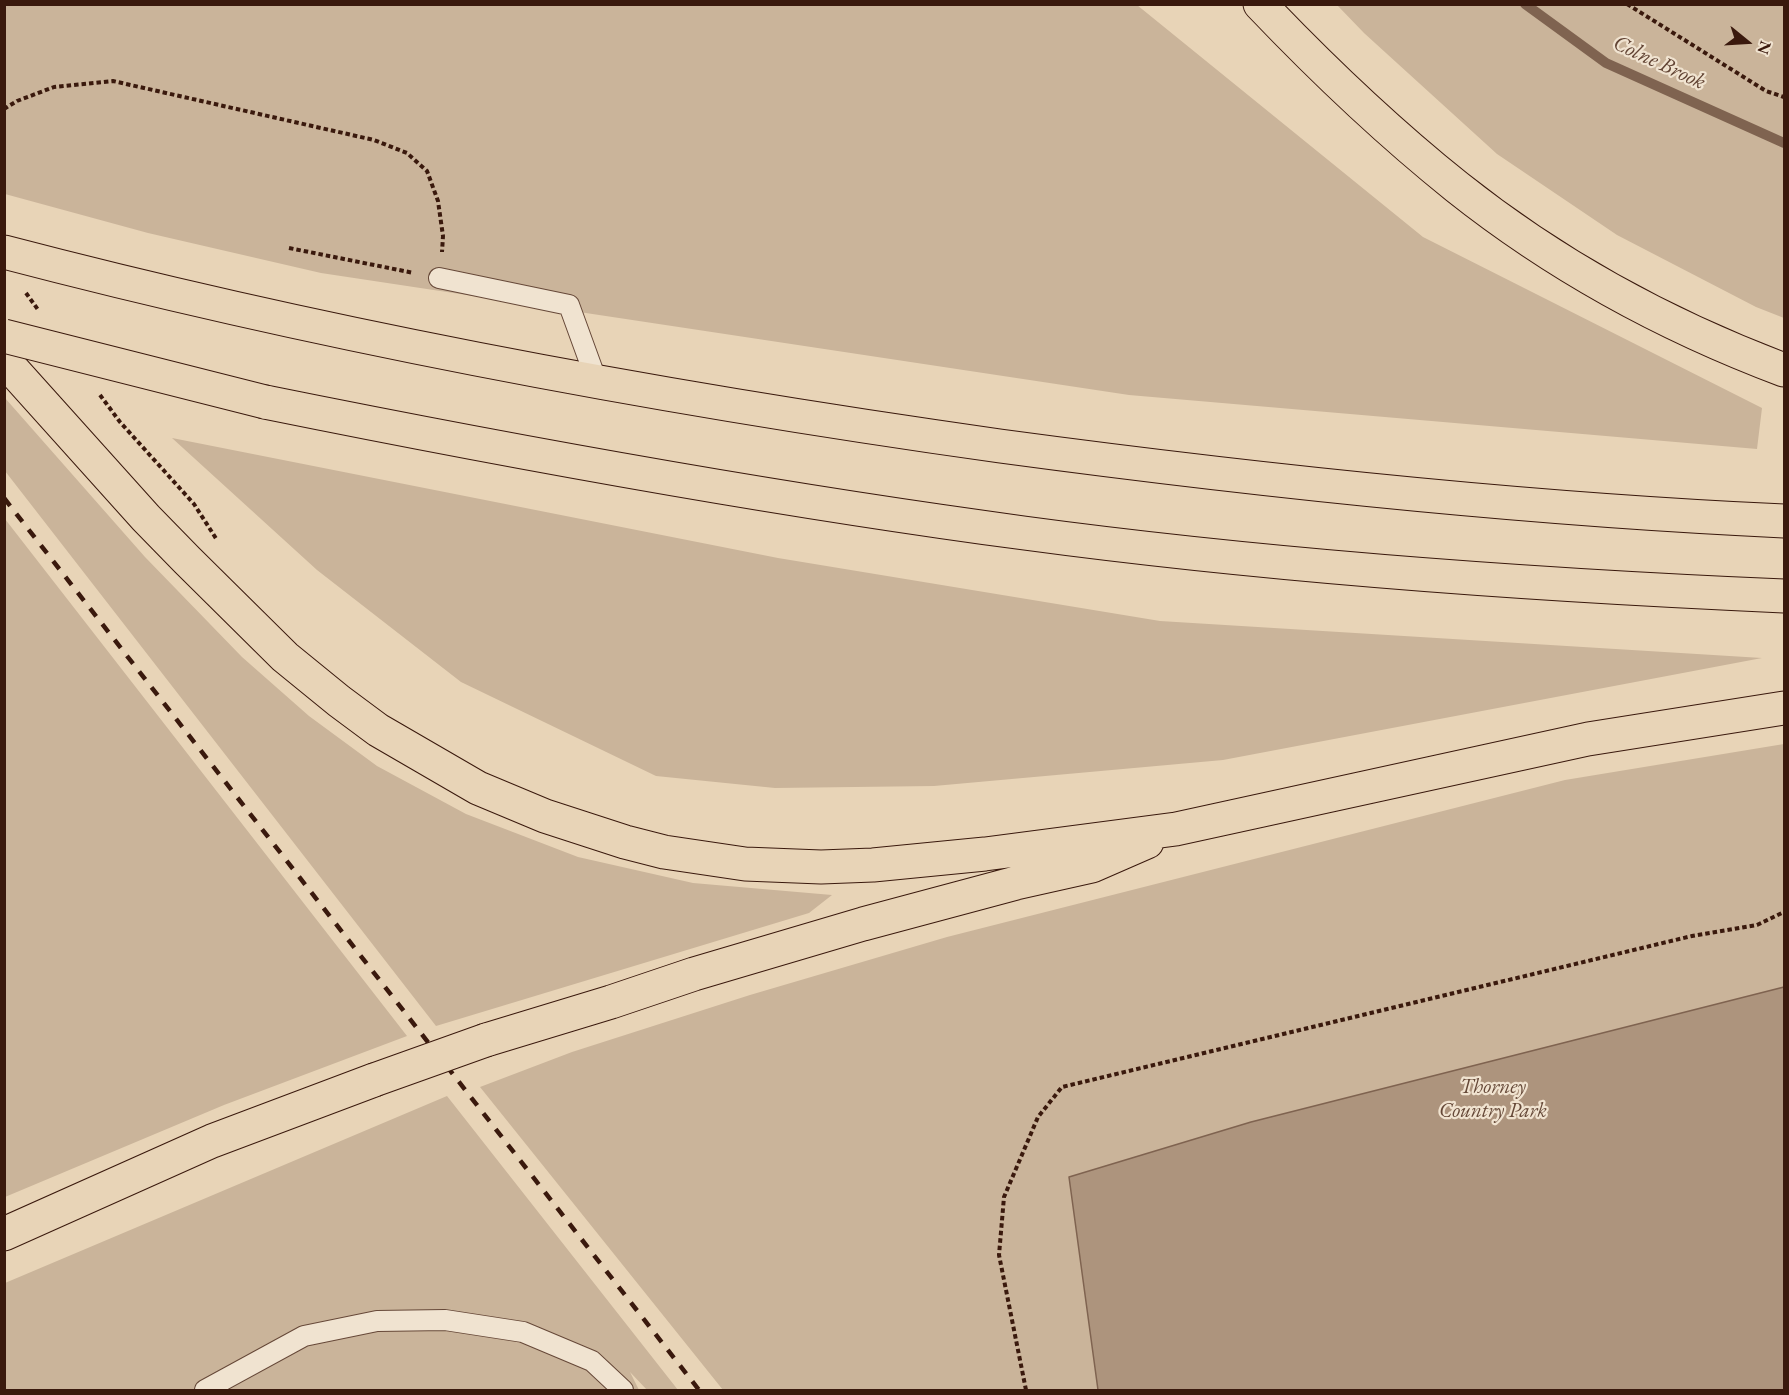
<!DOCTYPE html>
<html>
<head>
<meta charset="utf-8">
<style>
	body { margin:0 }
	#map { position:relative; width:1789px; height:1395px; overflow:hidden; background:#e8d4b7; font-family:"EB Garamond",serif }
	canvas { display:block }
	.frame { position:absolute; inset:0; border:6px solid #3a190d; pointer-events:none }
	.north { position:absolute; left:1717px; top:12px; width:60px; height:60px; -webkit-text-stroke:4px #f0e3d0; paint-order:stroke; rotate:108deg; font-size:16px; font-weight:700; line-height:24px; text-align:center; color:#3a190d }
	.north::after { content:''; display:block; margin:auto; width:21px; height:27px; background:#3a190d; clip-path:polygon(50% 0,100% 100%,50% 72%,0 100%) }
</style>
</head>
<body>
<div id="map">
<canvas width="1789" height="1395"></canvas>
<div class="frame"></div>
<div class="north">N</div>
</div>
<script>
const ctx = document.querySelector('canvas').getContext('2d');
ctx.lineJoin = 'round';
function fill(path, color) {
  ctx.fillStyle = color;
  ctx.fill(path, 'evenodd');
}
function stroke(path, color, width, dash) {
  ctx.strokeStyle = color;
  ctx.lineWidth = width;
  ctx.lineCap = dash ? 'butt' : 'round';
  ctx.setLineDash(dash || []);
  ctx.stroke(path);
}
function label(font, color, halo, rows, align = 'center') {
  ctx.font = font + ' "EB Garamond",serif';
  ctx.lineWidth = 4.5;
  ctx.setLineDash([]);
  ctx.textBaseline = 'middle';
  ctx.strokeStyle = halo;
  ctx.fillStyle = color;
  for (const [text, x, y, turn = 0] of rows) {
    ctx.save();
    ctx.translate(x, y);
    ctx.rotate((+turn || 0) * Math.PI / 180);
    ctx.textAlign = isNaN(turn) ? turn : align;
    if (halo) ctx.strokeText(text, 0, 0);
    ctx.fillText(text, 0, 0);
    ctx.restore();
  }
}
const green = new Path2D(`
	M4,5H1137L1423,237L1762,408L1757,449L1129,395L321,273L148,233L5,194Z
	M1337,5H1784V318L1756,307L1617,235L1497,154L1364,33Z
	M5,398L145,557L242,657L309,716L377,766L466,814L578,857L693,883L832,895L809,913L436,1026L5,471Z
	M172,438L778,558L1160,621L1762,658L1223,760L934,786L775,788L656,776L461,682L317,570Z
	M5,519L407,1036L224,1105L5,1197Z
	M1784,744V1390H723L480,1087L572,1052L750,995L947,937L1565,780Z
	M447,1096L678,1390H647L630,1372L639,1390H5V1283Z`);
const water = new Path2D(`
	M1784,987V1390H1098L1069,1177L1251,1122Z`);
const stream = new Path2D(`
	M1525,4L1606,63L1784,143`);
const path = new Path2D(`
	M1627,4L1766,91L1784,97
	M4,109L17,101L54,87L113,81L374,140L407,153L427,171L438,201L443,236L442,252
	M289,248L414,273
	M26,293L39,311
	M100,395L120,422L194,504L217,540
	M1026,1390L999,1255L1004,1197L1038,1117L1062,1087L1692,936L1757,925L1784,912`);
const lane = new Path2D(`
	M439,278L569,305L597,382
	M205,1390L304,1336L377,1321L445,1320L523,1332L592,1361L623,1390`);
const highway = new Path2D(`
	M1260,4C1322,69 1387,131 1457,187C1555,265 1667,326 1784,370
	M4,252C332,338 665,399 1000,446C1260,481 1522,509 1784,521
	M4,360L146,518L187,560L285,657L339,701L378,730L478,788L545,816L625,842L664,852L745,864L821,867L873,865L985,854L1176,829L1588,739L1784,708
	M265,402C517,453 770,499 1024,533C1276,567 1531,585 1784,596
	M486,1040L611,1002L694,974L863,924L1016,883L1092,866L1147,842
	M4,1234L212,1141L374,1080`);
const rail = new Path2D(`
	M4,498L699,1390`);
const highwayBridge = new Path2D(`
	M4,336L265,402
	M374,1080L486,1040`);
const parkNames = [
	["Thorney",1493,1087],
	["Country Park",1493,1111]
];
const waterNames = [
	["Colne Brook",1659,63,25]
];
fill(green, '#cab49a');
fill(water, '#ad947d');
stroke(water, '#7f6350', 1.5);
stroke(stream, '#7f6350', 10);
stroke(lane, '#664838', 22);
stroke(highway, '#3a190d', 35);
stroke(path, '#3a190d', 4, [4.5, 3]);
stroke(lane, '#f0e3d0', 20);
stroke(highway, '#e8d4b7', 33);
stroke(rail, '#3a190d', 4.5, [10, 10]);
stroke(highwayBridge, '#3a190d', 35, []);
stroke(highwayBridge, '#e8d4b7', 33);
label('italic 21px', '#654837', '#f0e3d0', parkNames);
label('italic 22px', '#624434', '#f0e3d0', waterNames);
</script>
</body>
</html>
